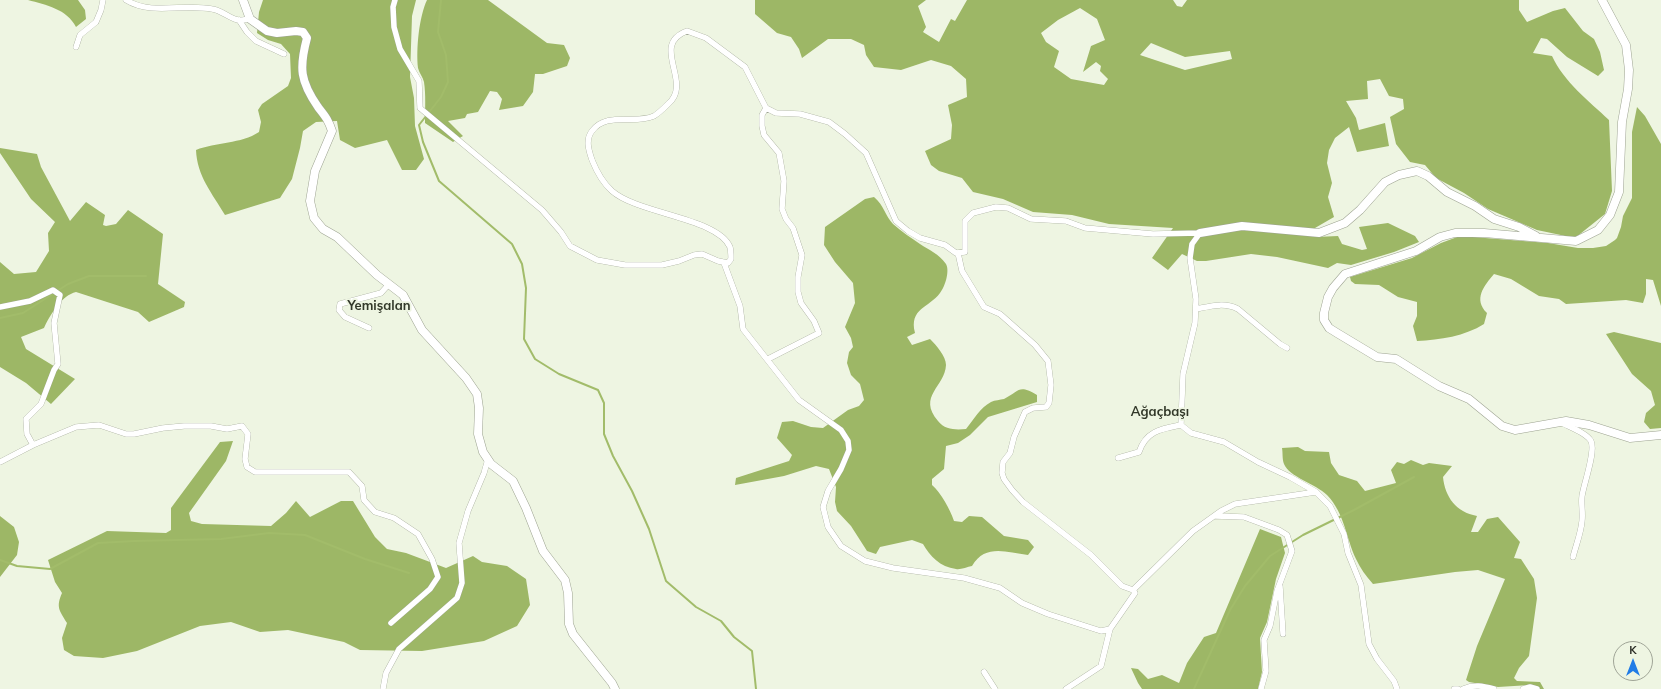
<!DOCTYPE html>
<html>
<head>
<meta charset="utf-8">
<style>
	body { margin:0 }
	#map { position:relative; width:1661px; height:689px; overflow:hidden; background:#eef5e2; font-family:Mulish,sans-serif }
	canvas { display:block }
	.north { position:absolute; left:1613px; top:641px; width:40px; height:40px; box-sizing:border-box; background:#eef5e2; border:1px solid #9fa496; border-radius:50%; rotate:0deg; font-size:11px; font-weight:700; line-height:16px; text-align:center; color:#292b24 }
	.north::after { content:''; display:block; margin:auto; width:14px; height:18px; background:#217ce6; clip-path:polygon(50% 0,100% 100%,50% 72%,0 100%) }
</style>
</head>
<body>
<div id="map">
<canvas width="1661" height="689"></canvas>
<div class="north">K</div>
</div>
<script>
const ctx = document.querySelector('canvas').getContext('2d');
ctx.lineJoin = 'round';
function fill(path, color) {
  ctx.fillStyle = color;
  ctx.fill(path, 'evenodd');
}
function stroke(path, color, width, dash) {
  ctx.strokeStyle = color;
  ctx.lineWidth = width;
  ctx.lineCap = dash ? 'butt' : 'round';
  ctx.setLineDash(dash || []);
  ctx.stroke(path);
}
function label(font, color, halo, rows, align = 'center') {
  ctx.font = font + ' Mulish,sans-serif';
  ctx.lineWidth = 3.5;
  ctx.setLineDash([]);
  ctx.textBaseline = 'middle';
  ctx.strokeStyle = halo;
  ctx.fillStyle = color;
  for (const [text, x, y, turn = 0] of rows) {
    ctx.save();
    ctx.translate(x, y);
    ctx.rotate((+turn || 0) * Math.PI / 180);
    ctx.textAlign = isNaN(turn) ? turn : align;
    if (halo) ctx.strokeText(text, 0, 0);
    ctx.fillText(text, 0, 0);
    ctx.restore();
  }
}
const forest = new Path2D(`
	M28,0H78L85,10L86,19L76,27C67,9 46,5 28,0Z
	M263,0H416L412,16L410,77L414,98L415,126L424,159L416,170H402L387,140L355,148L340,140L337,121L316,122L303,131L300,148L292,179L280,198L225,215C212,193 197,176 196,150C216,142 241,144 259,132L261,122L258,110L262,104L288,86L291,78L290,54L281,44L268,40L257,33L259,12Z
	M427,0H488L547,43L564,45L570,58L567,66L543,74H535L533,92L523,106L499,110L502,99L497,92L490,91L478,112L467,114L465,118L448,121L463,136L453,142L425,123C425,109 426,95 424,82C423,77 419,73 418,68C416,49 419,17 427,0Z
	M755,0H926L918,6L926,27L923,32L939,42L951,19L955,21L967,0H1173L1177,6L1182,7L1187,0H1519V10L1527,22L1553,11L1565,8L1583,31L1594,39L1600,52L1604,70L1598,76L1567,57L1547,39L1541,38L1533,53L1552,56C1564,82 1589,101 1609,120L1612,191L1605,214L1575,238L1537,230L1488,209L1464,193L1436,178L1425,165L1410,162L1396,144L1390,117L1404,109L1403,99L1389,96L1380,79L1367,81L1368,99L1346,101L1356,118L1359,130L1385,123L1389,146L1357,152L1349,127L1335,138L1329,150L1327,163L1332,183L1328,197L1334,217L1315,228L1316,237L1338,236L1342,244L1362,250L1367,249L1359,227L1388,223L1415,236L1419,242L1394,252L1351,265L1337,263L1328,268L1277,257L1251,254L1206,261H1197L1182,254L1168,270L1152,258L1173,228L1109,224L1072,215L1033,212L1003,199L973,192L962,178L939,171L931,165L925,151L951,139L952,125L948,105L967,97L966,79L951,66L931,60L901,70L874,67L866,55L864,45L851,39H828L802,58L799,49L791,37L777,33L755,14ZM1080,8L1097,19L1105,40L1091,46L1083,72L1096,62L1101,66L1100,71L1108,79L1104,85L1071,79L1054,67L1059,51L1046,42L1041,33L1058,20ZM1151,43L1185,57L1230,51L1232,59L1185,70L1140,55Z
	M1637,107L1645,116L1661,144V306L1653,280L1646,279V294L1643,303L1626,300L1566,304L1559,299L1539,296L1511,279L1494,274C1484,286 1473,299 1487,313L1484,324C1465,336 1440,340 1417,341L1413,326L1417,316V302L1398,297L1379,285L1355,284L1351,281L1350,277L1412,258L1441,243L1460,236L1548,243L1578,248H1593L1606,246L1615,240L1617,238L1621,227L1623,216L1632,198V132Z
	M0,148L37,154L41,167L70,221L86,202L105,215L103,225L106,226L116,224L128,210L163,234L158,284L185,302L184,307L149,322L138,312L76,292C62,295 50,315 44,328L21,337L26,349L75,379L51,404L26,383L0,367V262L14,274L36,272L49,251L48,233L55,222L31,199L0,153Z
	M874,197C884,205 885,216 893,224C901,231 911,238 920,244C929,250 939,254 946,264C950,271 945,287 940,293C929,308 909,308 915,333L907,337L912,345L930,339C936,345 946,356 946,365C945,387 917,396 938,421C945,430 956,430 966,429C974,419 980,408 991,402C995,400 1000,400 1004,399C1020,391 1018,384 1037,395V402L988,417L970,435L958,443L946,446L944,469L932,479V485C941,493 950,509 954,521L962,522L969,516L982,517L1004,536L1028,540L1034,547L1028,555C1005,552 985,544 972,566C967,567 960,570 956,569C940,567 930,556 923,544L912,540L880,547L876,554L867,551L851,526L837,511L835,502L836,487L829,469L816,466L784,476L735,485L736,478L789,461L792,455L777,438L782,422L793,421L811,427L823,428L848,410L859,406L864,400L860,384L851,375L847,363L849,352L853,347L851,338L845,327L855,303L853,283L835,262L824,245L825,227L865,199Z
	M1614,332L1661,343V428L1650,429L1644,422L1646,413L1655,405L1651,391L1632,374L1606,334Z
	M233,441L226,461L189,513L191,521L202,524L271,526L286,513L296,501L310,517L341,501H353L375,537L387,549L406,553L446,568L473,556L482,562L507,566L526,579L530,605L517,626L484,641L422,651L360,650L344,642L288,630L260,632L231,622L200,626L137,651L103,658L74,656L64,650L62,638L67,623C59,610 56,607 62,593L55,582L48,560L107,531L166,533L171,530V508L220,442Z
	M1298,447L1305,451L1329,452L1331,463L1339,475L1357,481L1365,491L1396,483L1391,470L1397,462L1404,464L1411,460L1423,465L1429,463L1452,466L1443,477C1445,497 1456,512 1477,516L1471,532H1478L1487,519L1498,517L1520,542L1514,558L1521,559L1534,579L1537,598L1529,656L1519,668L1514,678L1517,681L1540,682L1544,689H1535L1530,685L1498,687L1469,682L1466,680L1477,646L1505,579L1478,570L1455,572L1373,584C1366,576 1360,568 1356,559C1346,538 1345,514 1327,495C1316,484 1289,477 1284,464C1282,459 1283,453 1282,448Z
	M0,516L14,527L19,542L17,555L0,577Z
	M1260,529L1281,537L1285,553L1276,579L1267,622L1260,638L1262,672L1258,689H1142L1138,683L1131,668L1138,669L1148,679L1162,675L1179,683L1187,663L1204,637L1216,633Z`);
const stream = new Path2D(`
	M441,0L438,32L446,55L448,82L441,97L419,125L423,142L439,181L512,244L522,264L526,288L524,339L535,359L559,374L598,390L604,403V434L613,456L632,491L649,529L666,581L696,607L721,621L734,637L752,651L756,689
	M0,318L23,313L68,284L89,276H146
	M0,560L17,566L50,569L98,543L135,541L221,539L269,533L305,535L365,559L409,573
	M1194,689L1230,610L1245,586L1270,556L1303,535L1354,510L1414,477`);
const street = new Path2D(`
	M126,0C152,16 184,3 212,9C221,10 229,18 238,20C242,21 247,19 250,19
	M395,0L393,7L394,27L400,49L419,81L420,108L542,210L561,232L570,246L597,260L625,265H662L679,261L694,255L702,254L718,261L728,263L731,259C731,256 731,251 730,247C718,218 638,214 612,191C603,183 596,170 592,160C589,151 585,140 592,131C607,111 634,125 654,116C659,113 664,108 668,104C694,83 649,45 687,31L706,38L745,67L766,108L776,113L800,114L829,122L845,134L866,153L896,221L908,231L920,238L945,245L956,253L965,252V221L973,213L996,207L1008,208L1031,219L1066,221L1085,228L1153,234L1200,233
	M239,20L247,32L256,41L284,54
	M76,47L80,35L96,22L101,10L103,0
	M766,108L762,115V126L764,135L779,153L784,181L782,209L786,219L793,228L802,255L798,277V292L801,303L814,321L819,333L768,359
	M724,263L740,306L743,329L799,400L841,430L848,441L849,450L841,469L828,491L823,507L828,527L841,546L865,561L893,568L964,578L1000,588L1022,603L1048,614L1101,631L1110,629L1135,593L1133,590L1122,586L1091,555L1023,502L1012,490L1004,479L1002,473L1003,462L1010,453L1014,437L1025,412L1033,408L1046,407L1049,403L1051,385L1048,361L1035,345L1000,314L984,307L962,271L958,253
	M0,307L30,301L53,290L60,295L54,323L58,364L54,370L41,404L26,419L27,434L33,445L76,427L99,425L126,434H134L163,428L184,426H211L227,429L242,426L248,434L245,459L247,467L255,472H349L362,486L364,500L375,512L394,518L418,534L432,559L438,577L430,589L391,623
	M1196,309C1211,306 1224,302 1238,309L1280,344L1287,348
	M369,328L345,317L339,310L340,304L381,293L389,284
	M1560,422C1569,427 1587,433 1591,441C1596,451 1584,483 1582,496C1581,504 1583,512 1582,521C1581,533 1576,545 1573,557
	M1181,425L1183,374L1195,323L1196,299L1190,258L1192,244L1200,233
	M1118,458L1139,452C1146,431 1161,429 1181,425L1191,433L1224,442L1258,462L1290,477L1316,492L1330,506L1344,534L1348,553L1361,585L1369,644L1377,659L1394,681L1397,689
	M0,462L33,445
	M1215,516L1244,517L1279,530L1287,535L1292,551L1277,591L1270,626L1264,640L1266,671L1261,689
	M1280,586L1283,634
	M1133,590L1193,531L1221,511L1235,504L1316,492
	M984,672L995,689
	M383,689L386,673L399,649L457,598L462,583L459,543L468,511L484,473L488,459
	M1066,689L1101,666L1110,629
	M1454,689H1458
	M1463,689C1474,684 1483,686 1494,689
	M1523,689L1530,687L1537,689`);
const secondary = new Path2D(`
	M243,0L250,19L267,31L277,33L296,31L303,32L307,38C299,68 300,81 318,107C325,116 328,119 332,131L315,171L310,201L314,218L323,229L337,237L377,275L403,295L422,330L466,378L477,394L479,408L478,434L483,452L491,464L513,481L526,508L543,551L565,580L568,593L569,624L573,634L612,683L615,689
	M1602,0L1626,45L1629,70L1628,89L1622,122L1619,192L1610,215L1598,230L1576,241L1484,233H1455L1440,237L1416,251L1345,274L1333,288L1328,297L1324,313V320L1329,328L1337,333L1377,357L1396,359L1439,386L1469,399L1502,426L1515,430L1566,421L1589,425L1630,438L1661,435
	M1200,233L1242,226L1319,233L1345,223L1360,210L1385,182L1399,175L1417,171L1428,176L1447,192L1475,206L1494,219L1519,227L1536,236`);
const quarterNames = [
	["Yemişalan",379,306],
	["Ağaçbaşı",1160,412]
];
fill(forest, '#9db766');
stroke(stream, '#a2bc6a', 2);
stroke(street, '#9da391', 6);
stroke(secondary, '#9da391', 9);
stroke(street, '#fff', 5.5);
stroke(secondary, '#fff', 8);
label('bold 13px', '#323829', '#eef5e2', quarterNames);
</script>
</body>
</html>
